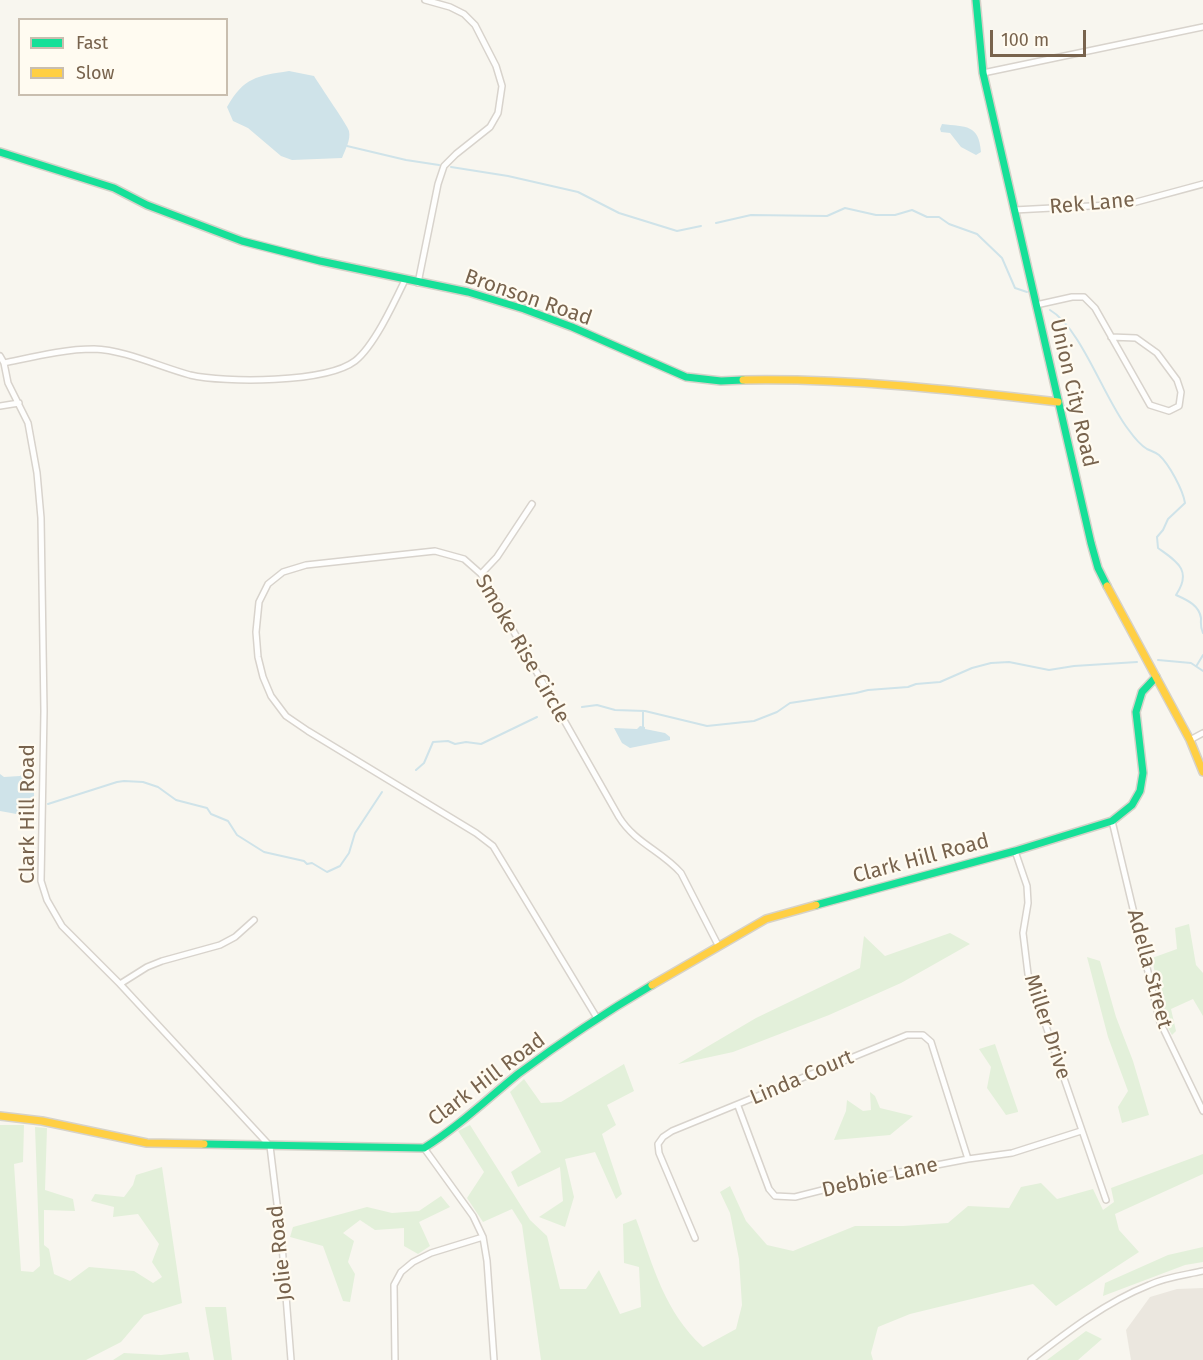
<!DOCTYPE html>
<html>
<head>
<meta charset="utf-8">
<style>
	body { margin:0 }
	#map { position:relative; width:1203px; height:1360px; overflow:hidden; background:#f8f6ef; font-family:"Fira Sans",sans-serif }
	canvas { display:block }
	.legend { position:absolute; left:18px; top:18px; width:210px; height:78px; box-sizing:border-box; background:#fffbf1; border:2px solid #c9beaf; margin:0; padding:8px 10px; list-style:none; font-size:18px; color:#78634d }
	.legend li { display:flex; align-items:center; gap:12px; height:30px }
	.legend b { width:30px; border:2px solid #c9beaf }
	.scale { position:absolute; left:990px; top:30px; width:96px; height:27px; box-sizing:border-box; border:3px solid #78634d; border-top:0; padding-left:8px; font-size:18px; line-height:21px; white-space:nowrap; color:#78634d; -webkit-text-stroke:4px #fffbf1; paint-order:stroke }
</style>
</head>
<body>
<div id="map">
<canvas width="1203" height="1360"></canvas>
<ul class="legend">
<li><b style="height:8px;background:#16e098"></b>Fast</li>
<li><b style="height:8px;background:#ffcf43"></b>Slow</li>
</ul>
<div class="scale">100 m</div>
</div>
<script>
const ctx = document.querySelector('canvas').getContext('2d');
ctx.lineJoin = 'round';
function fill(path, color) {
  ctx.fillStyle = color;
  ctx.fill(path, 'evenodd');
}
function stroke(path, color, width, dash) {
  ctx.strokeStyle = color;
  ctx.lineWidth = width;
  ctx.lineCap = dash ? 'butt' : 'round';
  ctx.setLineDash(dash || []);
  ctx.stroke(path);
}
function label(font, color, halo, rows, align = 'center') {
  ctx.font = font + ' "Fira Sans",sans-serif';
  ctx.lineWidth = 4.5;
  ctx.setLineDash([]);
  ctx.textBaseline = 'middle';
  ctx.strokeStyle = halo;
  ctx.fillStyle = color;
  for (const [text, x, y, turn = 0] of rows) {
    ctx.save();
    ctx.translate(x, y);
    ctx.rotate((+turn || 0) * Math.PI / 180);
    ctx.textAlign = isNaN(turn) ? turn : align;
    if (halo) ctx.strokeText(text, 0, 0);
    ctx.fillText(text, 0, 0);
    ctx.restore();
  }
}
const industrial = new Path2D(`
	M1203,1288V1360H1131L1126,1330L1150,1297L1177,1289Z`);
const green = new Path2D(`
	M1189,924L1196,965L1203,973V1016L1193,999L1171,1009L1176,1031L1172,1035L1164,1021L1152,958L1177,949L1175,928Z
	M950,933L970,944L901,983L829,1015L733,1052L678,1064L756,1018L860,968L864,936L885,956Z
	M1087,957L1100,961L1116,1017L1133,1061L1149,1115L1122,1123L1118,1107L1128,1091L1108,1037Z
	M995,1044L1018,1111V1112L1006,1115L987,1088L991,1067L979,1049Z
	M624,1064L634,1091L607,1105L616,1125L602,1134L622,1194L616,1199L595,1152L565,1159L574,1197L565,1227L539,1217L563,1201L560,1167L518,1187L511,1172L541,1152L510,1092L524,1079L541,1103L561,1102Z
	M870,1092L875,1096L880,1108L913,1116L890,1135L834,1140L846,1111L847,1100L863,1111L871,1110Z
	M0,1125H24L23,1162L14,1164L21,1271L33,1272L40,1266L35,1127L47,1128L45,1190L73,1199L75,1211L44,1210V1245L49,1249L54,1274L70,1281L89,1267L134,1271L153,1283L162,1277L152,1262L159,1244L138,1214L113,1217L114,1207L91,1201L95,1194L124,1197L133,1185L136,1175L162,1167L182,1303L144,1315L121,1342L86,1360H0Z
	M470,1125L530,1220L547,1236L560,1289H586L599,1270L620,1314L641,1307L639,1267L624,1263L623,1224L636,1219C654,1268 664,1311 703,1347L736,1329L742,1305L739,1259L730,1213L720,1192L730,1186L746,1221L767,1245L793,1251L855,1226H903L948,1223L968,1206L1009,1208L1021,1187L1041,1183L1057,1199L1093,1189L1103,1210L1114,1202L1111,1188L1203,1154V1174L1115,1214L1119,1230L1139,1252L1056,1306L1033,1284L910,1314L878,1327L871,1353L873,1360H541L522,1225L512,1209L483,1222L467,1198L484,1172L458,1131Z
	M441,1196L450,1207L419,1222L430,1246L418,1254L404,1246V1228L375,1230L360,1220L343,1233L354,1241L348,1262L355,1274L350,1302L343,1301L323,1246L290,1237L293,1227L367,1207L392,1213L419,1211Z
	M1203,1247V1262L1185,1265L1103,1296L1105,1283L1168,1255Z
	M205,1307H226L232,1360H214Z
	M1086,1331L1102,1339L1078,1360H1047Z
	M188,1352L190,1360H113L124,1353L161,1355Z`);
const water = new Path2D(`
	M289,71L314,76C320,86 348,126 349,131C351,140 345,150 342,158L292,160L281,156L248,128L233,121L227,107C244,77 257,76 289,71Z
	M942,124C966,127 979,124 981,152L976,155L961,147L950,133L941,132L940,129Z
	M640,726L645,727V729L665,733L670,737V740L630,748L622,743L614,728L637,729Z
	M34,770V814L22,815L0,811V774L4,777L20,776L24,772Z`);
const stream = new Path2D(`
	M347,146L406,160L439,165
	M451,167L508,176L578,192L619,213L677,231L701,226
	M716,223L751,215L827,216L845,208L876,215H895L912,210L927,217H939L949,224L977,234L1002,258L1015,288L1027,292
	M1050,310C1081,328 1104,398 1128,429C1133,436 1140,445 1147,449C1151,451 1155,452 1159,455C1169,464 1183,490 1185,503L1168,519L1163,530L1157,537L1158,548C1176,561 1193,570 1176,595C1187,600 1199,605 1201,618C1201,624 1200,627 1203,633
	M1158,660L1191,663L1203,671
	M1197,665L1203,655
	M582,707L597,705L615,710L645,711L707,726L754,721L777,712L790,703L856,693L868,690L908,687L916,684L940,682L972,668L991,663L1009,662L1049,670L1074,666L1137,662
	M643,727V712
	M416,770L424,763L433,742L448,741L455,744L466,742L481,744L537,717
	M48,804L117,782L124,781L143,782L158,787L176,800L207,808L211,814L228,821L237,835L264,852L304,861L307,864L312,863L327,872L340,866L349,853L355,833L382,792`);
const street = new Path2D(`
	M983,73L1203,27
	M1014,210L1129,204L1203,184
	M418,283L438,184L444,166L456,154L490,127L498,113L502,86L496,66L475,25L464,14L450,7L425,0
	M1036,305L1072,297H1084L1095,308L1150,405L1169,411L1179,406L1181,392L1177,380L1157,353L1136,338L1111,337
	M0,356L4,363L8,383L28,423L37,473L41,518L44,711L41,881L47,900L62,926L120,984L270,1146L282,1245L291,1360
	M4,363C33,357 64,349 94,349C125,350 160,367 190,375C225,383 326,383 355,361C374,346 394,303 405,280
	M0,406L19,403
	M481,574L497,557L532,504
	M1190,740L1203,733
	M1112,821L1160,1022L1203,1111
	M1015,851L1027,886L1028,903L1023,933L1028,974L1106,1200
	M120,984L147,967L162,961L220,945L235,937L254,920
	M597,1018L493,846L476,833L308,731L286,716L271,696L263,677L258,657L256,632L259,602L268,584L283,572L306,565L435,551L464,559L481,574L619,817C635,843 662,851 681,873L718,945
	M738,1106L769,1189L775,1196L795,1197L874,1177L968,1159L1012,1153L1081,1131
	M424,1148L473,1216L483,1237L487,1261L494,1360
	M695,1238L659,1153L658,1144L663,1137L672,1131L907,1035H923L931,1042L968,1159
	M395,1360L394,1285L401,1272L413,1262L431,1253L483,1237
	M1031,1360C1067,1332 1106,1302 1149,1285C1166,1277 1185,1275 1203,1271`);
const fast = new Path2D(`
	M976,0L983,73L1091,543L1098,568L1107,586
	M0,152L114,188L147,205L242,241L320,261L468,292L524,309L572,327L686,377L721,381L743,380
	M816,905L1015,851L1112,821L1132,805L1140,791L1143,773L1136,712L1142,692L1156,677
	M204,1144L424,1148C458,1127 487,1099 518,1074C561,1042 606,1012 652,985`);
const slow = new Path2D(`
	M743,380C848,378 954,390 1058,402
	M1107,586L1190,740L1203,772
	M652,985L766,919L816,905
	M0,1116L42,1121L147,1143L204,1144`);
const streetNames = [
	["Rek Lane",1092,204,-5],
	["Bronson Road",528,298,19],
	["Union City Road",1073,393,77],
	["Smoke Rise Circle",522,649,60],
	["Clark Hill Road",28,814,-90],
	["Clark Hill Road",921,859,-15],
	["Adella Street",1149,969,75],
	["Miller Drive",1047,1027,72],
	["Linda Court",802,1078,-23],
	["Clark Hill Road",487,1080,-37],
	["Debbie Lane",880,1178,-13],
	["Jolie Road",281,1253,-96]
];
fill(industrial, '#ebe7df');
fill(green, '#e3f0da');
fill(water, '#cfe3e9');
stroke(stream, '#cfe3e9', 2);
stroke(street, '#d8d3cc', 8);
stroke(fast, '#d6d2c9', 10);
stroke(slow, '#d6d2c9', 10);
stroke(street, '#fefefd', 5);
stroke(fast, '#16e098', 7);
stroke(slow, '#ffcf43', 7);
label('21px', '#78634d', '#fffbf1', streetNames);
</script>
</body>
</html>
